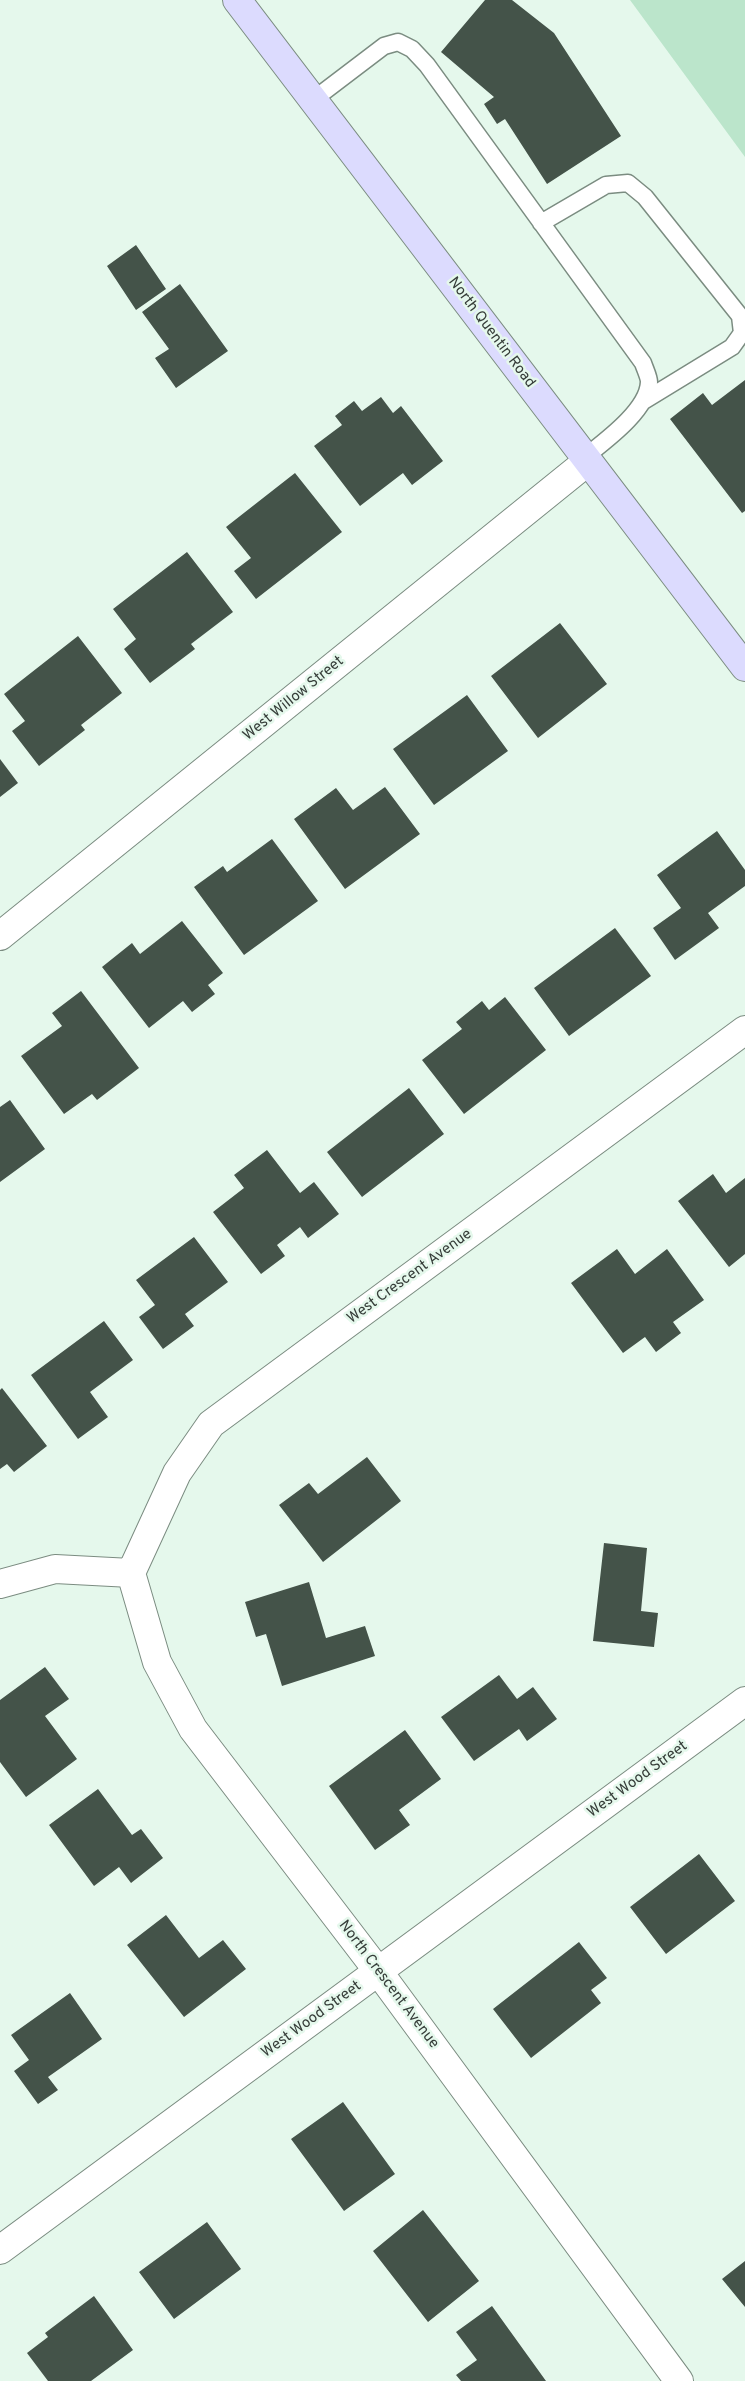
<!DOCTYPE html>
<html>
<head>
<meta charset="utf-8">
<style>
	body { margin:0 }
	canvas { display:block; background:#e5f8ec }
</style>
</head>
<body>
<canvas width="745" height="2381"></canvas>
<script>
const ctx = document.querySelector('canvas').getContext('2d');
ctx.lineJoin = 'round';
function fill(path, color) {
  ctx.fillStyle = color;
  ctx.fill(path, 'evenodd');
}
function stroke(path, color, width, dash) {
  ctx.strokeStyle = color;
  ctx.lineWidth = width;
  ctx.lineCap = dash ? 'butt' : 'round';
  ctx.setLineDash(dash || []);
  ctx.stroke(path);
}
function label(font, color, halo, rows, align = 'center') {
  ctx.font = font + ' Overpass,sans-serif';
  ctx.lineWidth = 5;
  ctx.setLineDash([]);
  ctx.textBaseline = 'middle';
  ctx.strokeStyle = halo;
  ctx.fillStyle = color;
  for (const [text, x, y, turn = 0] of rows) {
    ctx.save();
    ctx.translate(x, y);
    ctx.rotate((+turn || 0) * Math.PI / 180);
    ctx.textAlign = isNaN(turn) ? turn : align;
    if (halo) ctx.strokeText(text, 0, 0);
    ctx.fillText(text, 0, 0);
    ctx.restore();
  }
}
const green = new Path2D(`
	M630,0H745V157Z`);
const building = new Path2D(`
	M485,0H512L554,33L621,136L547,184L505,119L497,124L484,104L494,97L441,52Z
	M136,245L166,289L136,310L107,266Z
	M180,284L228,351L176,388L155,358L169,349L142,312Z
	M745,380V511L742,513L670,419L703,393L712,405Z
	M381,397L393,413L401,406L443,461L412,485L403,473L360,506L314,446L342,425L335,416L354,401L362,411Z
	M295,473L342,532L256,599L234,571L251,558L226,527Z
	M187,552L233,612L191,644L195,649L150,683L124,649L136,639L113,609Z
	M560,623L607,684L538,738L491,676Z
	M78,636L122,693L81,725L85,730L39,766L12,731L25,721L4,694Z
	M467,695L508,751L434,805L393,749Z
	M0,759L18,783L0,797Z
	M385,787L420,834L345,889L294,819L336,788L353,810Z
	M717,831L745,870V886L708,913L719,928L675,960L653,928L681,908L657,875Z
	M272,839L318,901L244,955L194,887L223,866L227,872Z
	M182,921L223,973L208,985L215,994L192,1012L183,1001L149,1028L102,967L132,943L140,954Z
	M615,928L651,976L569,1036L534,988Z
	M81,991L139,1068L97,1100L92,1094L64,1114L21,1056L62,1026L52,1013Z
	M505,997L546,1050L464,1114L422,1060L462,1029L456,1022L482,1001L489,1010Z
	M409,1088L444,1134L362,1197L327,1152Z
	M10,1100L45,1149L0,1182V1107Z
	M267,1150L300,1193L314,1182L339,1214L308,1238L300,1227L277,1245L285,1256L261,1274L213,1212L244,1188L234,1175Z
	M713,1174L726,1193L745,1178V1254L729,1267L678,1201Z
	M194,1237L228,1282L185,1314L194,1326L163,1349L139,1317L155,1305L136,1280Z
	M617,1249L635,1274L667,1249L704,1300L673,1322L681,1333L656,1352L645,1337L623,1353L571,1283Z
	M104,1321L133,1360L90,1392L108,1417L78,1439L31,1375Z
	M2,1388L47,1446L14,1472L7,1464L0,1469V1390Z
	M367,1457L401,1501L323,1562L279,1505L309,1483L318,1494Z
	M604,1543L647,1548L641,1611L658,1613L654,1647L593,1641Z
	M309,1582L326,1638L365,1626L375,1656L282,1686L266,1634L256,1637L245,1602Z
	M45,1667L69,1699L45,1716L77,1759L26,1797L0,1762V1700Z
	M499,1675L517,1699L533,1687L557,1719L527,1741L519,1729L474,1761L441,1717Z
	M405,1730L441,1779L399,1810L410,1825L375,1850L329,1786Z
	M98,1789L132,1835L141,1829L163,1858L131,1883L119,1867L94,1886L49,1825Z
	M699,1854L735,1901L666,1954L630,1907Z
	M166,1915L199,1958L223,1940L246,1969L184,2017L127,1945Z
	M579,1942L607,1978L591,1990L601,2003L531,2058L493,2009Z
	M70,1993L102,2039L48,2077L58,2090L38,2104L14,2071L29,2060L11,2035Z
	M343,2102L395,2174L344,2211L291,2139Z
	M423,2210L479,2281L428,2322L373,2251Z
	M207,2222L241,2269L174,2319L139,2272Z
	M745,2261V2307L722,2279Z
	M94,2296L133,2350L91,2381H48L27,2353L48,2337L45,2333Z
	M492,2306L546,2381H461L456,2375L477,2360L456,2332Z`);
const service = new Path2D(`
	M313,100L384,46L398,42L412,49L427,65L643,363C645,369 649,377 649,382C648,410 605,441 585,457
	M541,223L606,185L628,183L645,197L740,316L742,333L732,347L642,402`);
const minor = new Path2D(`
	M0,936L588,461
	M131,1573L157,1662L193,1729L378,1971L679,2381
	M131,1573L177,1473L211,1424L745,1030
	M0,1584L55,1569L131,1573
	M0,2250L745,1701`);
const secondary = new Path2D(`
	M237,0L745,667`);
const streetNames = [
	["North Quentin Road",491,333,53],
	["West Willow Street",294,699,-39],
	["West Crescent Avenue",410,1277,-36],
	["West Wood Street",638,1780,-36],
	["North Crescent Avenue",388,1985,53],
	["West Wood Street",312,2020,-36]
];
fill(green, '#bbe5cb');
fill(building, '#445349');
stroke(service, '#7b8c81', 19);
stroke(minor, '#7b8c81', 30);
stroke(secondary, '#7b8c81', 30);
stroke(service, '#fff', 16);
stroke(minor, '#fff', 28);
stroke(secondary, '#dcdbfe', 28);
label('15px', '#363d39', '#e5f8ec', streetNames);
</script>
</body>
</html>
